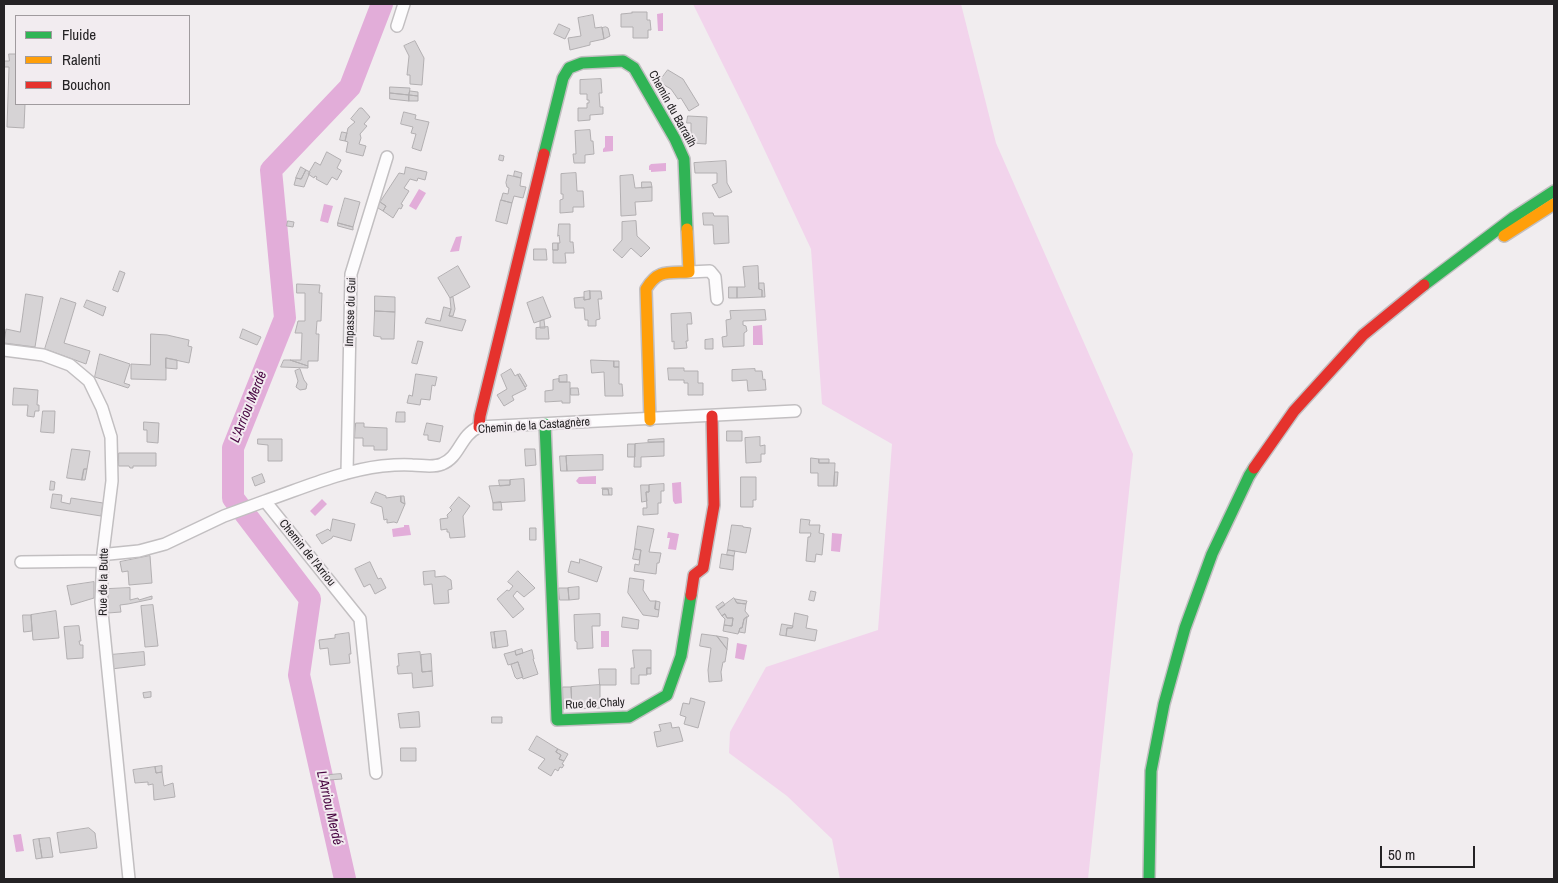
<!DOCTYPE html>
<html>
<head>
<meta charset="utf-8">
<style>
	body { margin:0 }
	#map { position:relative; width:1558px; height:883px; overflow:hidden; background:#f1edef; font-family:"Archivo Narrow",sans-serif }
	canvas { display:block }
	.frame { position:absolute; inset:0; border:5px solid #242224; pointer-events:none }
	.legend { position:absolute; left:15px; top:15px; width:175px; height:90px; box-sizing:border-box; background:#f2ecf0; border:1px solid #a09b9e; margin:0; padding:6px 9px; list-style:none; font-size:15px; color:#242224 }
	.legend li { display:flex; align-items:center; gap:10px; height:25px }
	.legend b { width:25px; border:1px solid #a09b9e }
	.scale { position:absolute; left:1380px; top:846px; width:95px; height:22px; box-sizing:border-box; border:2px solid #242224; border-top:0; padding-left:6px; font-size:15px; line-height:18px; white-space:nowrap; color:#242224; -webkit-text-stroke:4px #f2ecf0; paint-order:stroke }
</style>
</head>
<body>
<div id="map">
<canvas width="1558" height="883"></canvas>
<div class="frame"></div>
<ul class="legend">
<li><b style="height:6px;background:#30b455"></b>Fluide</li>
<li><b style="height:6px;background:#ff9f0a"></b>Ralenti</li>
<li><b style="height:6px;background:#e5322d"></b>Bouchon</li>
</ul>
<div class="scale">50 m</div>
</div>
<script>
const ctx = document.querySelector('canvas').getContext('2d');
ctx.lineJoin = 'round';
function fill(path, color) {
  ctx.fillStyle = color;
  ctx.fill(path, 'evenodd');
}
function stroke(path, color, width, dash) {
  ctx.strokeStyle = color;
  ctx.lineWidth = width;
  ctx.lineCap = dash ? 'butt' : 'round';
  ctx.setLineDash(dash || []);
  ctx.stroke(path);
}
function label(font, color, halo, rows, align = 'center') {
  ctx.font = font + ' "Archivo Narrow",sans-serif';
  ctx.lineWidth = 4;
  ctx.setLineDash([]);
  ctx.textBaseline = 'middle';
  ctx.strokeStyle = halo;
  ctx.fillStyle = color;
  for (const [text, x, y, turn = 0] of rows) {
    ctx.save();
    ctx.translate(x, y);
    ctx.rotate((+turn || 0) * Math.PI / 180);
    ctx.textAlign = isNaN(turn) ? turn : align;
    if (halo) ctx.strokeText(text, 0, 0);
    ctx.fillText(text, 0, 0);
    ctx.restore();
  }
}
const green = new Path2D(`
	M693,4H961L996,143L1133,454L1088,879H840L832,839L787,796L729,753L730,732L766,667L878,630L892,444L822,404L811,249L749,117Z`);
const water = new Path2D(`
	M663,13V31H658L657,14Z
	M605,136H613V151L603,152V149L605,147Z
	M666,163V171L651,172V170H649V166L651,164Z
	M419,189L426,193L416,210L409,206Z
	M324,204L333,206L328,223L320,221Z
	M462,236L459,251L450,252L456,237Z
	M762,325L763,345H753V326Z
	M596,476V484H579L576,481L579,477Z
	M681,482L682,503L675,504L673,501L672,483Z
	M322,499L327,504L315,516L310,511Z
	M404,525H409L411,535L393,537L392,529L404,527Z
	M668,532L679,534L676,550L668,549L670,538H667Z
	M832,533L842,534L840,552L831,551Z
	M601,631H609V647H601Z
	M737,643L747,645L744,660L735,658Z
	M21,834L24,851L16,852L13,835Z`);
const river = new Path2D(`
	M345,879L299,675L310,599L233,498V448L285,318L271,170L350,87L382,4`);
const building = new Path2D(`
	M632,12H647V20H650L651,30H648V38H633V27H621V14L632,13Z
	M593,15L595,28L602,27L604,39L590,42V45L570,50L568,38L581,36L578,18Z
	M559,24L570,29L565,39L554,34Z
	M606,27L608,28L610,36L604,39L602,28Z
	M415,41L424,58L422,85L410,84V75H407L409,56L404,46Z
	M9,54H16V104H25L24,128L7,127L9,67H4V61H9Z
	M668,70L683,79L699,105L689,111L681,98L678,99L671,89L659,82Z
	M601,79L602,93H599L600,107H603V114L590,115V120L578,121V108H587V103H589V100H587V94H580V80Z
	M390,87L410,88L409,95L390,93Z
	M410,91L418,92V96L409,95Z
	M390,93L409,95V101L390,99Z
	M409,95L418,96V101H409Z
	M360,108H362L370,117L364,124L367,126L360,134L361,138L359,144L366,146L363,156L346,152L348,142L345,141L348,128L355,122L351,119Z
	M404,112L416,115L415,119L429,122L421,151L412,148L416,134L411,133L413,127L401,124Z
	M688,116L707,117L706,144L691,143V123H687Z
	M590,130L591,141H593L594,154L585,155V163H574L573,154H576L575,131Z
	M342,132L347,133L345,141L340,140Z
	M327,152L341,160L337,168L342,171L337,180L332,177L327,185L316,179L317,177L315,176L314,178L308,174L315,162L320,165Z
	M500,155L504,156L503,161L499,160Z
	M726,161L727,183L732,192L719,198L712,185L717,183V173H695L694,163Z
	M301,167L306,170L301,179L296,178Z
	M406,167L427,172L425,180L418,178L417,181L410,179L404,188L409,191L401,204L403,205L401,209L399,208L393,218L383,211L386,206L380,202L399,173L404,174Z
	M306,170L310,172L304,187L294,185L296,178L301,179Z
	M515,171L522,173L521,178L514,176Z
	M576,173L577,191H583L584,207H573V212L560,213V200L563,199V194H561V174Z
	M508,175L521,178L520,186L526,187L523,198L514,196L512,203L501,200L503,193L508,194L509,188L507,187L506,183Z
	M633,175L635,188L652,187V201L635,202L636,215L621,216L620,176Z
	M642,182H651L652,187L642,188Z
	M345,198L360,202L353,227L338,223Z
	M501,200L512,203L507,224L496,221Z
	M380,202L386,206L383,211L378,208Z
	M703,213H713L714,216H728L729,243L714,244L713,225H704Z
	M288,221L294,222L293,227L287,226Z
	M636,221L637,236L650,248L641,257L631,248L622,258L613,250L622,240V222Z
	M338,223L353,227V230L338,226Z
	M559,224H570V242H573L574,253H565L566,263H553V250H558V243H560L559,235L558,236Z
	M553,243H558V250H553Z
	M534,249H546L547,260H534Z
	M458,266L470,287L450,298L438,278Z
	M758,266L759,289L762,290V297L737,298V287H745L743,267Z
	M120,271L125,273L118,292L113,290Z
	M759,283H764L765,297H762V290L759,289Z
	M297,284L320,285L319,293H322L321,321H317L316,334H319L318,361H308V366L290,360H301L302,333H295L298,321H305V293H297Z
	M729,287H737V298H729Z
	M590,291V299L584,300V292Z
	M590,291H601L602,299H598L600,319L596,320V326H588V320H585L584,308H575L574,298L584,297V300L590,299Z
	M26,294L43,297L35,347L4,343L6,329L20,332Z
	M375,296L395,297V312L375,311Z
	M453,297L455,309L453,316H449L451,309L450,298Z
	M543,297L551,317L534,323L527,303Z
	M61,298L76,303L64,343L90,351L86,364L45,349Z
	M87,300L106,307L103,316L84,307Z
	M444,307L451,309L449,316L466,320L462,331L425,323L427,318L440,321Z
	M765,310L766,320L743,321V325L746,326L747,331L744,333V346L723,347L722,337L727,336L726,320L731,319L730,311Z
	M375,311L395,312L394,339H381V337L374,336Z
	M691,313L692,324H687L688,341H686L687,348L674,349V341L672,342L671,314Z
	M544,320L545,328H540V321Z
	M548,327L549,339H536V328Z
	M243,329L261,337L257,345L240,338Z
	M151,334L167,335L189,340L188,346L192,347L189,363L166,358V380L131,379V364L150,365Z
	M713,339V349H705V340Z
	M418,341L423,342L417,364L412,363Z
	M100,354L130,364L124,383L130,385L128,388L95,377Z
	M166,358L177,360V369L166,368Z
	M284,360H290L308,366V368L281,367Z
	M591,360L614,361V367H619V384H622L623,396H605L604,372L592,373Z
	M614,361H619V367H614Z
	M668,368H684V371H698V383H703V395H688V383H684V380H669Z
	M300,369L304,380L307,384L306,389L300,390L296,387L298,381L295,371Z
	M511,369L515,376L518,374V375L526,389L512,396L514,400L504,406L497,395L507,389L501,375Z
	M755,369V371H762L763,380L765,379L766,390L748,391L747,380L732,381V370Z
	M416,374L437,377L435,386L432,385L430,400L421,399L420,405L407,403L409,395L412,396Z
	M520,374L527,386L525,387L518,375Z
	M567,375V382H559V376Z
	M559,379V382H570V403H562V401L545,402V391L553,390V380Z
	M14,388L38,390L37,405H39V411H35L34,417L27,416L28,405H13Z
	M571,388H578L579,395H571Z
	M43,411H55L54,433L41,432Z
	M397,412H405V422H396Z
	M144,422L159,423L158,443L147,442V430H144Z
	M356,423H364V427L387,428V450H374V446H363V438H355Z
	M427,423L443,426L440,442L428,440V435H424Z
	M727,431H742V441H727Z
	M760,437V446L765,445V454H761V462L746,463L745,438Z
	M258,439H282V461H268V445L258,444Z
	M664,439V442H648V440Z
	M664,442V456L641,457V467H634L635,444Z
	M628,444H635V457H628Z
	M72,449L90,451L87,469H84L82,480L67,478Z
	M525,449H535L536,465L526,466Z
	M119,453H156V466H133V468H130L129,466H119Z
	M603,455V470L567,471L566,456Z
	M560,456H566L567,471H561Z
	M811,458L819,459V463H835L834,486H818V473H811Z
	M819,459H829V463H819Z
	M84,469H87L85,480H82Z
	M835,472H838L837,486H834Z
	M262,474L265,482L255,486L252,478Z
	M741,477H756V500H753V507H741Z
	M524,479L525,501L493,503L489,486L510,485V480Z
	M499,480H510V485L500,486Z
	M51,481L55,482L54,490H50Z
	M664,484V491H661V503H658V514L643,515V508H647L646,492H649V485Z
	M641,485H649V492H646L647,501L642,502Z
	M602,488H612V495H609L608,489H603Z
	M603,489H608L609,495H603Z
	M376,492L386,496V498L401,496V502L405,504L397,523L394,522L387,523V519L384,520L382,507L371,503Z
	M53,494L62,495L61,502L70,504L71,498L103,503L101,516L51,508Z
	M401,496H404L405,504L401,502Z
	M459,497L470,506L463,516L465,537L450,538L449,532H447V529L441,530L440,519L448,518L447,515L452,510L450,508Z
	M501,502L502,510H493V503Z
	M333,519L355,524L351,541L333,536L332,538L322,544L316,535L328,529L330,531Z
	M801,519L810,520L809,525H820L819,533L824,534L822,555L816,554L815,562L806,561L808,537H810L811,533H800Z
	M732,525L743,526V527L751,528L746,553L728,550Z
	M638,526L654,529L649,552L661,553L659,563H657L656,574L634,571L635,564L639,565L641,550L635,549Z
	M530,528H536V540H530Z
	M635,549L641,550L639,560L633,559Z
	M728,550L735,551L734,556L727,555Z
	M722,554L734,556L733,570L720,568Z
	M150,556L152,583L129,585L128,571L122,572L120,562Z
	M580,559L602,567L597,582L568,572L571,561L579,563Z
	M370,562L378,579L381,578L386,588L375,594L370,584L364,587L355,569Z
	M435,571V577L445,576L451,580L452,589L448,590L449,603L434,604L432,584L424,585L423,572Z
	M518,571L535,588L524,597L517,591L513,596L524,609L513,618L497,599L507,590L509,591L513,586L508,582Z
	M630,578L644,580L643,590L650,601H656L655,609L659,610L658,617L643,615L628,593Z
	M94,582V598L71,605L67,586Z
	M579,587V599L569,600L568,588Z
	M130,588V600L138,598L139,600L152,596V599L128,604L120,605L121,612L108,613V589Z
	M559,588H568L569,600H560Z
	M811,591L816,592L814,601L809,600Z
	M734,598L737,603L746,604L745,611L749,616L744,619L742,628H740L738,634L723,631L724,625L732,626L733,618H727L725,614L722,616L718,610Z
	M735,599L747,601L746,604L737,603Z
	M656,601L660,602L659,610L655,609Z
	M723,602L725,605L718,610L716,607Z
	M153,605L158,646L145,647L141,606Z
	M56,611L59,638L33,640L31,615Z
	M795,613L808,616L806,628L817,630L815,641L786,636L787,628H792Z
	M600,614V626H592L593,648L577,649V642L575,641L574,615Z
	M725,614L727,618H733L732,626L724,625L725,619L722,616Z
	M23,615H31L32,631L24,632Z
	M623,617L639,620L638,629L622,627Z
	M747,617L745,633L739,632L740,628H742L744,619Z
	M782,624L793,626L792,628H787L786,636L780,635Z
	M79,626L81,641H79L80,645H83V658L67,659L64,627Z
	M506,631L508,646L496,648L494,632Z
	M491,632H494L496,648H493Z
	M349,633L351,654H349L350,663L330,665L328,648L320,649L319,640L335,638V635Z
	M702,634L717,636L727,649L725,662H723L721,672L722,681L709,682L708,670L711,648L700,646Z
	M717,636L728,638L727,649Z
	M522,649L523,653L516,655L515,651Z
	M532,650L534,659H533L538,674L523,679L518,662L508,665L504,654L515,651L516,655Z
	M633,650H651V668H647V675H639V684H631V668H634Z
	M144,652L145,665L111,669L110,655Z
	M420,652L422,672L432,671L433,686L413,688L412,673L398,674L397,666H399L398,654Z
	M431,654L432,671L422,672L421,655Z
	M518,662L523,677L517,679L515,677L511,665Z
	M647,668H651V674H647Z
	M599,669H616V685H600Z
	M600,685V708L572,709L571,687Z
	M563,687H571L572,709H564Z
	M151,692V697L144,698L143,693Z
	M691,698L705,702L698,728L684,724L686,717L680,715L683,703L689,704Z
	M419,712L420,727L400,728L398,714Z
	M492,717H502V723H492Z
	M671,723L672,728L679,727L683,741L657,747L654,732L661,731L659,725Z
	M537,736L558,749L556,752L561,755L559,759L564,761L562,764L564,765L562,768L560,767L558,771L555,769L551,776L538,768L545,759L529,750Z
	M401,748H416V761H401Z
	M558,749L568,754L564,761L559,759L561,755L556,752Z
	M162,766V772L156,773L155,767Z
	M155,767L156,773L162,772L164,786L173,783L175,797L154,800L153,784L148,785V782L135,783L133,770Z
	M341,774L342,779L329,780V775Z
	M89,828L95,833L97,848L60,853L57,833Z
	M50,838L53,857L42,858L39,839Z
	M39,839L42,858L36,859L33,840Z`);
const street = new Path2D(`
	M397,26L404,4
	M689,272L710,271L715,277L717,299
	M4,350L43,355L70,365L89,381L102,408L111,437L112,481L103,553L101,602L129,879
	M347,473L351,274L387,157
	M265,501C303,488 341,471 382,466C392,465 402,464 412,465C422,465 433,468 442,464C460,457 460,435 479,427L795,411
	M103,553L109,554L139,551L165,544L224,516L265,501L360,619L376,773
	M21,562L103,561`);
const fast = new Path2D(`
	M544,154L563,78L569,68L582,63L623,61L634,68L675,139L684,159L687,229
	M1424,285L1514,217L1554,191
	M545,424L557,720L629,717L667,695L681,656L691,595
	M1149,879L1151,771L1164,704L1185,628L1212,554L1249,476L1254,468`);
const slow = new Path2D(`
	M1504,236L1554,204
	M650,420L646,289C658,269 668,273 689,272L687,229`);
const jam = new Path2D(`
	M479,427L480,416L544,154
	M1254,468L1294,411L1363,335L1424,285
	M691,595L694,575L703,568L714,505L712,416`);
const streetNames = [
	["Chemin du Barrailh",672,109,61],
	["Impasse du Gui",351,312,-88],
	["Chemin de la Castagnère",534,426,-4],
	["Chemin de l'Arriou",307,553,51],
	["Rue de la Butte",104,582,-89],
	["Rue de Chaly",595,704,-3]
];
const waterNames = [
	["L'Arriou Merdé",249,407,-68],
	["L'Arriou Merdé",329,808,77]
];
fill(green, '#f2d4ec');
fill(water, '#e2add9');
stroke(river, '#e2add9', 22);
fill(building, '#d6d3d5');
stroke(building, '#b2afb1', 1);
stroke(street, '#c2bfc1', 14);
stroke(fast, '#c2bfc1', 14);
stroke(slow, '#c2bfc1', 14);
stroke(jam, '#c2bfc1', 14);
stroke(street, '#fdfcfd', 11);
stroke(fast, '#30b455', 11);
stroke(slow, '#ff9f0a', 11);
stroke(jam, '#e5322d', 11);
label('12px', '#242224', '#f2ecf0', streetNames);
label('italic 14px', '#490642', '#f2ecf0', waterNames);
</script>
</body>
</html>
